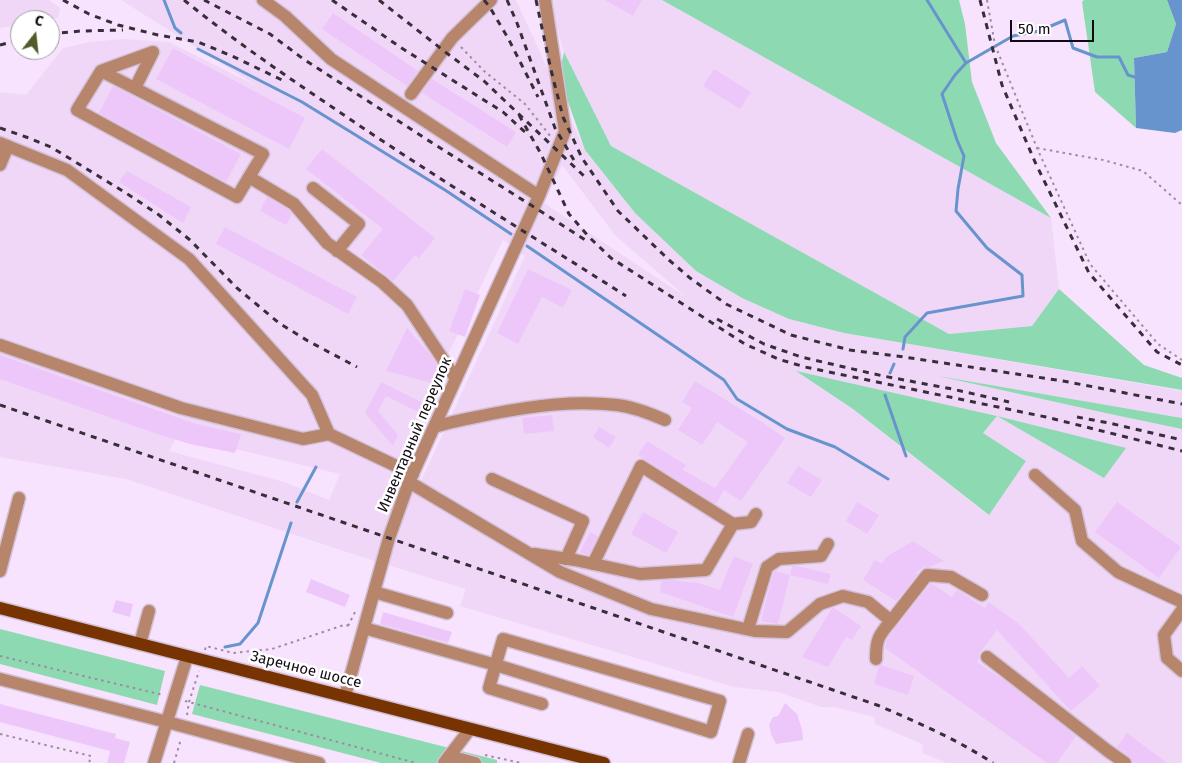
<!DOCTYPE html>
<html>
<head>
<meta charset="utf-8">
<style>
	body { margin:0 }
	#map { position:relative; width:1182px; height:763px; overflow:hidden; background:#f7e3fe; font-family:"Fira Sans",sans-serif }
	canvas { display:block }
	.north { position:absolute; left:10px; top:10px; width:50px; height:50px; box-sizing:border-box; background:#fff; border:1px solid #a09da1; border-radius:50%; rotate:16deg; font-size:14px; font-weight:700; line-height:20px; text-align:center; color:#110a13 }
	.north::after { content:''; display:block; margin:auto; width:18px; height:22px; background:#525b2a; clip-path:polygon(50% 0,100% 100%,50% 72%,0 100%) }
	.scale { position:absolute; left:1010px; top:20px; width:84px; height:22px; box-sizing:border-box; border:2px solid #110a13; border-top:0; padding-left:6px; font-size:15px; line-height:18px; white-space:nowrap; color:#110a13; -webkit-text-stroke:4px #fff; paint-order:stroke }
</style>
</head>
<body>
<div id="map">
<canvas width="1182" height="763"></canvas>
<div class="north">С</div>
<div class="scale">50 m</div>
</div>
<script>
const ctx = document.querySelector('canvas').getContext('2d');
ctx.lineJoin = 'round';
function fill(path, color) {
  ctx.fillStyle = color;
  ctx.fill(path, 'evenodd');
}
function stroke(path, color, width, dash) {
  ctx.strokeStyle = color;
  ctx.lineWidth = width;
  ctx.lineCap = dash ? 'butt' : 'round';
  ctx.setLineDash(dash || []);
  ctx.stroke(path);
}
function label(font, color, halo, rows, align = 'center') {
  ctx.font = font + ' "Fira Sans",sans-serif';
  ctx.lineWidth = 5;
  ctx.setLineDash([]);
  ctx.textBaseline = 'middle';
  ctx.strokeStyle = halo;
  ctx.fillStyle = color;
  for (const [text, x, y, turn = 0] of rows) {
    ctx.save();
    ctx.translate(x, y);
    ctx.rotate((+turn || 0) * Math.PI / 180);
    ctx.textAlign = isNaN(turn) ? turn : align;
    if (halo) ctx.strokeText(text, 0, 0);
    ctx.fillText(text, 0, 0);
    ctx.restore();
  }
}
const built = new Path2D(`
	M0,0H49L60,8L58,18L48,20H20V25L0,28Z
	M121,0H516L585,150L635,213L696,271L742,298L789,319L844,333L1182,391V418L953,379L1110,414L1182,429V763H947L922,753L923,745L920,743L875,724L874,717L834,707H821L779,692L734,687L460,606L466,589L365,558L126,479L0,457V92L26,95L63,48L90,42L123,39L169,42L259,87ZM562,165L615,235L686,297L544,203ZM503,240L525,256L415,494L391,488L429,394ZM798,372L997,416L982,433L1026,461L988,515L853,409ZM177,435L340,474L329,500L284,482L169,451Z
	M548,0H662L1051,218L1059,289L1032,326L949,334L611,146L564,52Z`);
const green = new Path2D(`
	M662,0H959L965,24L972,82L996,143L1051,218Z
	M1084,0H1167L1176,24L1167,52L1134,58L1136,128L1095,92L1082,2Z
	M564,52L611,146L949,334L1032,326L1059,289L1144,365L1182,378V390L844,333L789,319L742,298L696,271L635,213L585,150L559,76Z
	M796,371L997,416L1126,448L1104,478L997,416L983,433L1026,461L989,515L853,409Z
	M938,376L1182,418V429L1110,414Z
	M0,629L165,671L157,705L0,664Z
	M200,685L497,760V763H381L192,714Z`);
const water = new Path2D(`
	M1167,0H1182V130L1175,133L1136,128L1134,58L1167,52L1176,24Z`);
const stream = new Path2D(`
	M164,0L175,28L181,33
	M927,0L966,63L1013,36L1039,31L1065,20L1073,48L1097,57H1119L1128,75L1138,78
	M198,49L302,102L445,190L511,234
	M527,246L724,380L737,399L787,429L835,447L888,479
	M903,349L905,337L927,313L1023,296L1022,275L987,248L956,211L958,189L964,156L957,140L942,94L955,75L966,63
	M890,373L894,364
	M885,395L906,456
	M297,502L316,467
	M225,647L240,644L258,623L291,523`);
const building = new Path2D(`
	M605,0H642L633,16Z
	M333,13L418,71L407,86L322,29Z
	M173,48L305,118L289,149L156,79Z
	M714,69L751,92L740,109L703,86Z
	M432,79L516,132L507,147L422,93Z
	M113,86L241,154L226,182L99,113Z
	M322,149L435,238L419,258L415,255L393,281L361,255L383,229L306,169Z
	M127,171L191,207L183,223L119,182Z
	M267,197L289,210L292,214L286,225L260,211Z
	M225,227L357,297L348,314L216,244Z
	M528,269L572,290L563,308L542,297L518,344L497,333Z
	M465,289L480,295L465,337L449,331Z
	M407,328L432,357L440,370L436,384L386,371Z
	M0,355L196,424L241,434L235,453L190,444L160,435L0,379Z
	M695,381L762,422L785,438L741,501L724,490L716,504L638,455L647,441L686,465L683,470L715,488L748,442L717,422L702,445L678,430L692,408L682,402Z
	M381,382L427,405L422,414L386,396L378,411L398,435L393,446L365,413Z
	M552,415L554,431L524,434L522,418Z
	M599,427L616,437L609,448L593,437Z
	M798,466L822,480L811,497L787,483Z
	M857,502L879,515L867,534L846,521Z
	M1117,502L1181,547L1159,578L1095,532Z
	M643,512L678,532L666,553L631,534Z
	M590,532L598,536L589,555L580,552Z
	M913,541L944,561L929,567H924L916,573L918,574L896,601L863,580L875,560L882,564L886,557Z
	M734,556L753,564L733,617L660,592L661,581L671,580L698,583L720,590Z
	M792,566H797L831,574L828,584L790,575Z
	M776,571L790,575L778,624L761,621L770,585L774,572Z
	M311,579L350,595L345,607L306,592Z
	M931,583L952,597L957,590L985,608L989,602L1019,624L1069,678L1082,666L1100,686L1071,711L997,630L979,654V658L977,662L1008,683L1076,736L1057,763H1047L885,648L886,642L890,635Z
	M116,600L133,604L130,617L112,612Z
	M832,608H834L861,626L852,640L846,637L828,667L802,657Z
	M383,612L452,632L448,643L380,624Z
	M881,665L914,676L908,695L874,684L879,666Z
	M785,703L797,714L802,729L803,740L776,744L771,734L769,725L773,717L778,716Z
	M0,704L116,734L115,738L130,742L124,763H107L110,751L0,722Z
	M1127,733L1167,763H1133L1130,757L1117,747Z`);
const path = new Path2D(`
	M987,0L995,45L1037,148L1090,264L1158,344L1182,360
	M461,47L484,71L525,104L551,137
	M1037,148L1103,160L1143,171L1182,205
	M348,626L355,612
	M205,650L206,646L233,653L272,649L344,625L352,626
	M0,656L163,695
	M185,701L416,763
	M187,715L189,702L199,671
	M0,734L91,756L89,763
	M485,755L521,763
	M174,763L181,739`);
const minor = new Path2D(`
	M263,0L285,16L331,59L539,196
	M101,71L153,52L135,88
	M411,94L452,38L491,0
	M0,143L67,170L189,259L312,395L329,434L413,474
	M0,165L8,146
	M249,177L237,197L77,110L101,71L263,154L249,177L294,204L327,243L382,282L407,305L456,379
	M313,188L359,224L337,251
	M0,345L181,408L303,439L329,434
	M434,427C453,421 472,418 491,414C532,406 575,400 617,405C634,407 649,413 665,420
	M1035,475L1075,510L1082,541L1118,572L1182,602
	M492,479L583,521L566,559
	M409,482L560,572L651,609L755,631L787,632L820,604L843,596L868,602L891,621L927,575L951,577L982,595
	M534,554L575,560L640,574L706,570L733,524L751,522L756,514
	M593,564L641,466L733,524
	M0,571L19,498
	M374,592L447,613
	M1182,610L1164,635L1167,658L1182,671
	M364,628L496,665L711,732L720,701L503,639L489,688L542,704
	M748,629L767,567L779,559L821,556L828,544
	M140,644L149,611
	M987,657L1108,751L1125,763
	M876,659C876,640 878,636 891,621
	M0,679L167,722L319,763
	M345,696L389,538L409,482L539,196L565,131L545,0
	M449,756L475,763
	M154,763L187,657
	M444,763L470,729
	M739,763L748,734`);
const major = new Path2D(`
	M0,608L604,763`);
const rail = new Path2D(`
	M63,0L89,14L118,25L158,35L198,42L232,56L282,80
	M184,0C232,39 283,74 335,109C430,174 529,234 626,296
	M204,0L270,34L302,58L426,139L534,207L587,241
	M332,0L400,47L503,112L525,132
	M379,0L444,51L484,81L584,176
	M484,0L489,6L508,38L538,97
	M507,0L517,23L555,128L575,162
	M536,0L551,70L563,117L582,158L618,211L669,260L690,278L726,304L791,335L850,350L904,357L1063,381L1182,404
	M980,0L1002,85L1035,162L1089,273L1157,352L1182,365
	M50,34L81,31L123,30
	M0,45L20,40
	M519,115L541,154L569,214L589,237L611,258L745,344L778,359L805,367L1046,417L1182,451
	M0,128L26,137L51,147L126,193L159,215L190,240L237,288L279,323L308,341L357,367
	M717,319L764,344L801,357L883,376L952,389L1009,402
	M0,405L877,705C917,722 956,739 993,763
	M1077,417L1109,423L1182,440`);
const streetNames = [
	["Инвентарный переулок",415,435,-67],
	["Заречное шоссе",306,670,14]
];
fill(built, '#f0d7f8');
fill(green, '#8ddab2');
fill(water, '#6894ce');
stroke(stream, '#6894ce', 3);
fill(building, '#eec7fa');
stroke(minor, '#d2c0d8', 15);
stroke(major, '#d2c0d8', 15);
stroke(path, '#9b8ca0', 2, [2.5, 4]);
stroke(minor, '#b6856b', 12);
stroke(major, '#773402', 12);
stroke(rail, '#372e3a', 3, [6, 6]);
label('15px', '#110a13', '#fff', streetNames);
</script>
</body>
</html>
